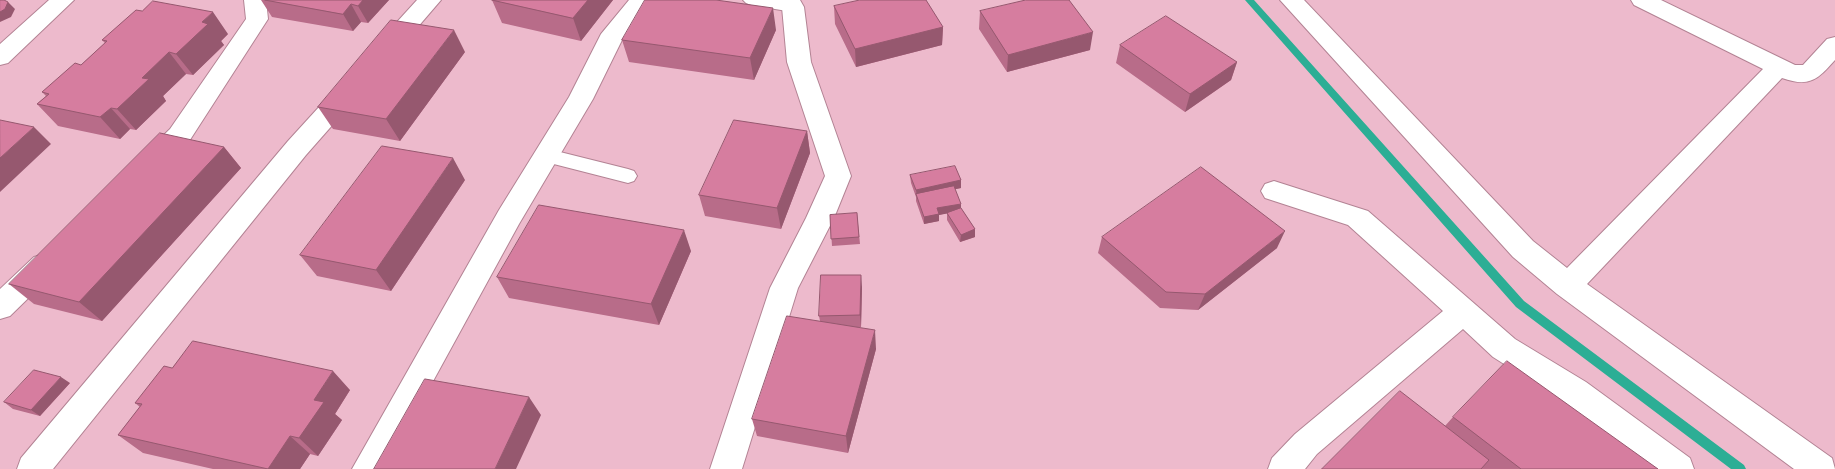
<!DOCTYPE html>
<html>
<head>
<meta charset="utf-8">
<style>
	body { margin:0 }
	canvas { display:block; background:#edbacc }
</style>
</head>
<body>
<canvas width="1835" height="469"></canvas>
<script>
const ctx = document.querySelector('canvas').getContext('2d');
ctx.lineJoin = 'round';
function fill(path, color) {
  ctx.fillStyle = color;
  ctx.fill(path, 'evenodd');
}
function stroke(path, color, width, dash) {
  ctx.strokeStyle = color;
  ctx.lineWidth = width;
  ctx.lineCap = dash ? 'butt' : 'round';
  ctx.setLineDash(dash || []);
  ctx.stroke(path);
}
const stream = new Path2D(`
	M1245,0H1254L1524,301L1744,465L1746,469H1731L1516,307Z`);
const lane = new Path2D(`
	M743,0H781L798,3L801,7L798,11L793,12L751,5L746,3Z
	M548,149L628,169L634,171L637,176L634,181L628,183L542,161L539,156L542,151Z`);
const street = new Path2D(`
	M49,0H74L8,63L0,65V44Z
	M244,0H266L268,19L188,143L160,170L151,173L142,170L138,163L142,156L170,129L246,19Z
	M417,0H441L392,57L384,59L376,57L372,51L376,45Z
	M629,0H652L623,38L593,99L519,224L385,469H352L499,210L569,97L601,34Z
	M778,0H800L804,7L811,62L851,176L834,218L798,288L742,469H710L770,288L806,218L825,176L787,62L782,7Z
	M1280,0H1304L1533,241L1567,268L1763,69L1634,5L1631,0H1661L1795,65H1803L1827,39L1835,37V60C1818,79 1810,88 1782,78L1587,284L1832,458L1835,469H1794L1557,294L1513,257Z
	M349,81L358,84L361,90L358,96L306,155L53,469H17L21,458L288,141L340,84Z
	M1274,181L1368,211L1515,339L1586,382L1690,458L1694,469H1652L1564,402L1493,357L1463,329L1317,454L1305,469H1268L1272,458L1295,434L1443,311L1348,225L1265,198L1261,191L1265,184Z
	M44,254L54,257L58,265L54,273L10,316L0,319V289L34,257Z`);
const wall = new Path2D(`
	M261,0H389L368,23L361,22L353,31L272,17Z
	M492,0H613L581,41L502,23Z
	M834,6L943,27L942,45L856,67L835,24Z
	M980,11L1090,50L1007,72L979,29Z
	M776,30L754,80L629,62L622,40Z
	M228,34L221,41L224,45L193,75L186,74L163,96L166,101L136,130L130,129L120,139L58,126L37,104L46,96L42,92L81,65L105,43L102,40Z
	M1120,45L1237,62L1231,80L1185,112L1116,63Z
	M465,52L400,141L333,129L318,107Z
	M807,131L810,153L781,229L705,216L699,195Z
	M224,147L241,168L102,321L34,304L9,284Z
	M910,175L961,180V188L955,189L961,208L975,229V237L960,242L947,220V213L939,215V221L924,224L916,201V197L911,183Z
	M465,180L391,291L317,276L300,255Z
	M857,213L860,244L832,246L830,215Z
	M1102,237L1277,248L1198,310L1160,308L1098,253Z
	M691,251L659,325L509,298L497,277Z
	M862,287L861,327H858L876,349L848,453L757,436L752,419L820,321L819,316Z
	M172,368L350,390L335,414L342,420L318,456L310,454L300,469H213L143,453L118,435L140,407L135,403Z
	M70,383L40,416L13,409L4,402Z
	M1453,417L1658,469H1322L1445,426Z`);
const shadedWall = new Path2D(`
	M363,0H389L368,23L358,6Z
	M588,0H613L581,41L573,18Z
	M8,2L15,9L11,17L0,22V12Z
	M351,4L361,22L353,31L343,14Z
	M773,8L776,30L754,80L750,58Z
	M213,12L228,34L221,41L224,45L193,75L176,54L202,22Z
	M943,27L942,45L856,67L855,49Z
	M454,30L465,52L400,141L386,119Z
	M1093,32L1090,50L1007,72L1008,55Z
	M169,52L186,74L163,96L166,101L136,130L117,109L142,78Z
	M1237,62L1231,80L1185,112L1190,94Z
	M111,108L130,129L120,139L100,117Z
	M34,127L51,144L0,192V158Z
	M807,131L810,153L781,229L777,208Z
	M224,147L241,168L102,321L79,302Z
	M453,158L465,180L391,291L376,270Z
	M961,180V188L917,197L916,190Z
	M961,204V211L939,215V221L924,224V217L937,208Z
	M975,229V237L960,242L961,235Z
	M684,230L691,251L659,325L651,304Z
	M1285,231L1277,248L1198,310L1205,294Z
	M861,275L862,287L861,327L860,315Z
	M875,330L876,349L848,453L846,436Z
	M333,371L350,390L335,414L342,420L318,456L299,438L314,400Z
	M61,377L70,383L40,416L31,410Z
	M529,397L541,415L516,469H495Z
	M290,436L310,454L300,469H268Z`);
const building = new Path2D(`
	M0,0H4L8,2L5,9L0,12Z
	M265,0H363L358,6L351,4L343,14Z
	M492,0H588L573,18Z
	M645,0H716L773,8L750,58L622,40Z
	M860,0H926L943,27L855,49L834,6Z
	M1026,0H1069L1093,32L1008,55L980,11Z
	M153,1L213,12L202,22L208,24L176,54L169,52L142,78L149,79L117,109L111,108L100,117L37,104L49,94L42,92L75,63L81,65L107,41L102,40L136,10L142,11Z
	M1166,16L1237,62L1190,94L1120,45Z
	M391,20L454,30L386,119L318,107Z
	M0,120L34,127L0,158Z
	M734,120L807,131L777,208L699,195Z
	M160,133L224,147L79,302L9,284Z
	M382,146L453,158L376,270L300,255Z
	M955,166L961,180L916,190L910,175Z
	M1201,167L1285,231L1205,294L1166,292L1102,237Z
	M954,186L961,204L937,208L939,214L924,217L916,194Z
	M539,205L684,230L651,304L497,277Z
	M961,208L975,229L961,235L947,213Z
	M857,213L859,237L831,239L830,215Z
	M821,275H861L860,315L819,316Z
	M787,316L875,330L846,436L752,419Z
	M193,341L333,371L314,400L324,402L299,438L290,436L268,469L118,435L142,404L135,403L164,366L172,368Z
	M1507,361L1658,469H1521L1453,417Z
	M34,370L61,377L31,410L4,402Z
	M425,379L529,397L495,469H374Z
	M1400,391L1489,460L1481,469H1322Z`);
fill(stream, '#2cae95');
stroke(lane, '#b38394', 2);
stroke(street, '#b38394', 2);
fill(lane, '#fff');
fill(street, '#fff');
fill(wall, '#b86c89');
fill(shadedWall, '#96586f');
fill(building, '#d67d9f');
stroke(building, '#96586f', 1);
</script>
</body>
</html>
